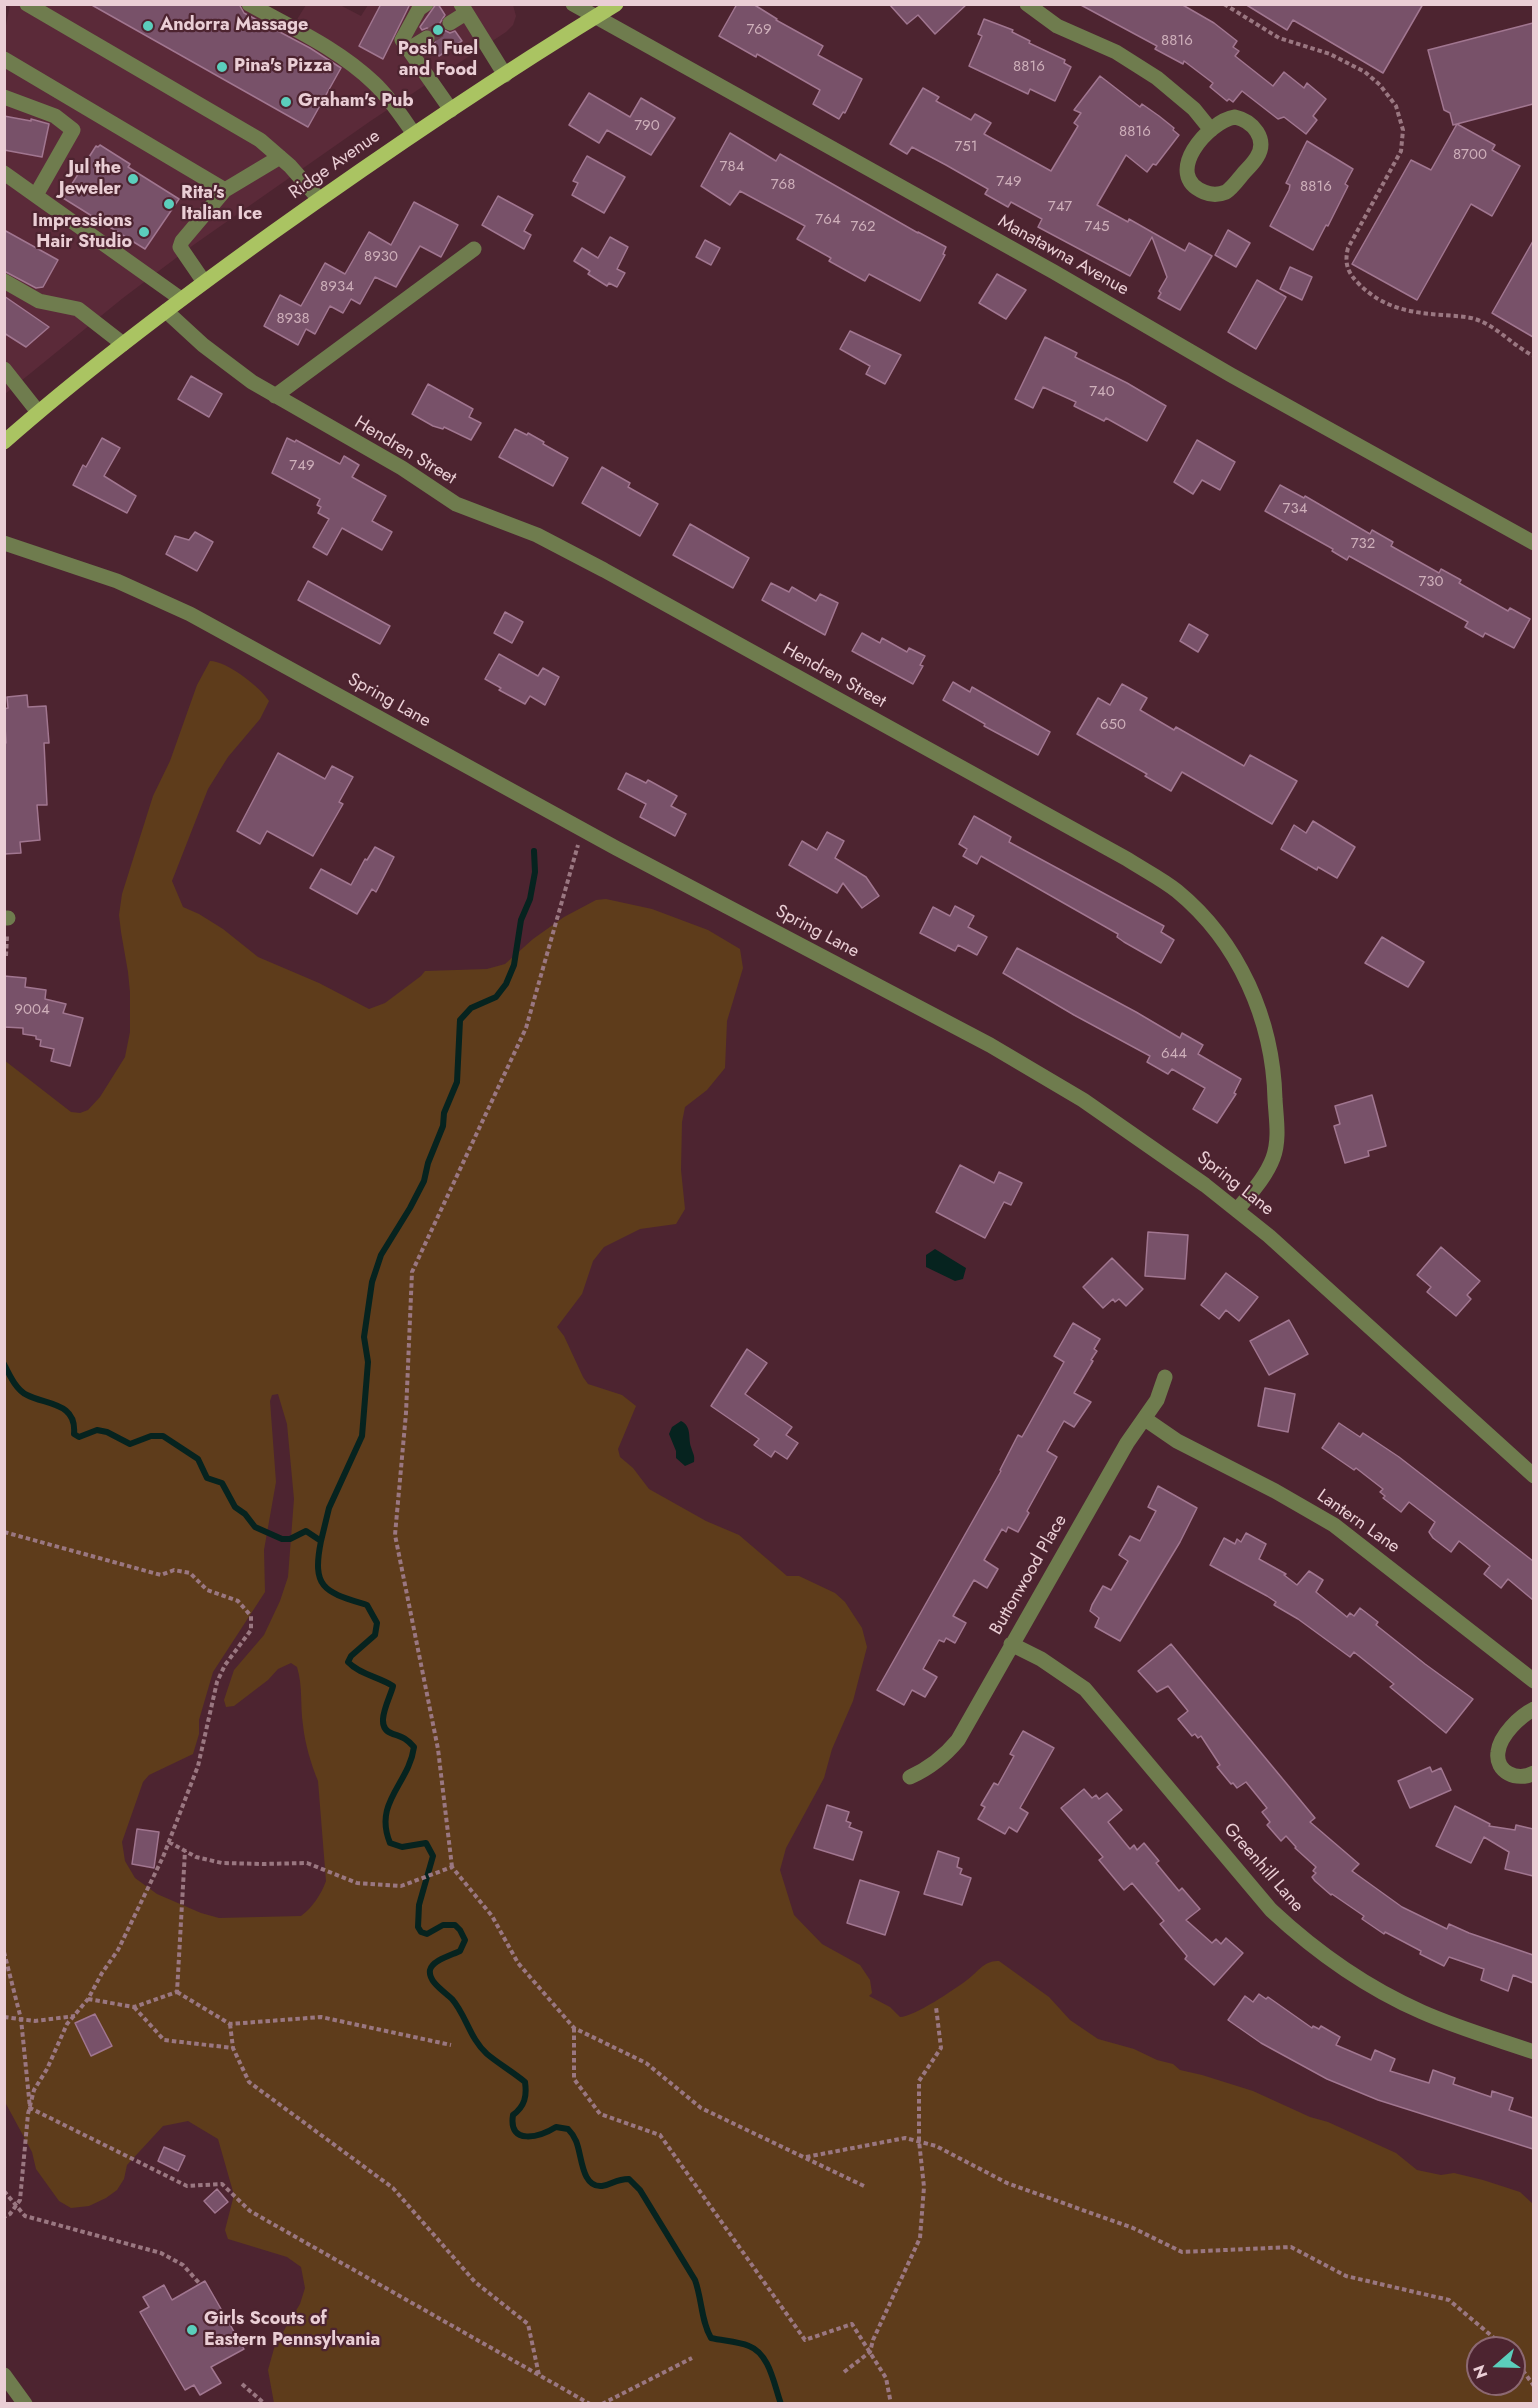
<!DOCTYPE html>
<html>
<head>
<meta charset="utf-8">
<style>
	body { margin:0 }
	#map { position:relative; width:1538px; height:2408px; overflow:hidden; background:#4d2430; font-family:Jost,sans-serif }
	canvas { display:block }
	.frame { position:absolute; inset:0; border:6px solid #eaced5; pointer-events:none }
	.north { position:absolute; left:1466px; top:2336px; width:60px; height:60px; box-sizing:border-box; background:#4d2430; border:2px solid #8c6872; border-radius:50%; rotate:250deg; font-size:16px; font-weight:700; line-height:24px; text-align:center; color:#eaced5 }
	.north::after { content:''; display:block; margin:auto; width:21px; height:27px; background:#5bcebc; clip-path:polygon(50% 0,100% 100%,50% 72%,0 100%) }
</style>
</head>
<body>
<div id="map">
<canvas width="1538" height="2408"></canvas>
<div class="frame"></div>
<div class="north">N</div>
</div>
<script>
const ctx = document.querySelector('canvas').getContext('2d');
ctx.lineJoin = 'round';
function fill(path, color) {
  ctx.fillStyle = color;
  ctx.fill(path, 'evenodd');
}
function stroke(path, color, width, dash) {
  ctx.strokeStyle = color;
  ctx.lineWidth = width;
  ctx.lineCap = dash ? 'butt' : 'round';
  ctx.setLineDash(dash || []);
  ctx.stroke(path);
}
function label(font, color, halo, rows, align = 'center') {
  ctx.font = font + ' Jost,sans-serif';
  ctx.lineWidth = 4.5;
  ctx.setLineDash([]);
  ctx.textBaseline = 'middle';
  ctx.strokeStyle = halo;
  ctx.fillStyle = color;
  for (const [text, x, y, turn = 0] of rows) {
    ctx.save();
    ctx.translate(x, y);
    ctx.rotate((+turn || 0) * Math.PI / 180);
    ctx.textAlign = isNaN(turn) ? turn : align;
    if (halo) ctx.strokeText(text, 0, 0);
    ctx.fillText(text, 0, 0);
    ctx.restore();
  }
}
const built = new Path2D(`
	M10,5H261L296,21L306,5H340L361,16L368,5H513L516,16L513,25L506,32L372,120L192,246L123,298L5,394L4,35Z`);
const green = new Path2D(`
	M210,661C227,661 260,687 269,701L260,719L228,757L208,789L172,881L183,907L199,914L223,929L258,957L319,983L369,1009L385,1003L421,976L425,971L487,969L505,964L533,939L564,917L596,900L606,899L652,909L708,930L740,949L743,968L727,1021L725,1068L707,1090L685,1107L682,1122L681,1170L685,1209L676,1224L640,1229L604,1247L593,1261L582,1294L557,1327L564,1336L583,1377L588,1384L622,1395L636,1406L618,1449L620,1457L633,1468L649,1489L706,1521L739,1535L787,1576H799L835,1593L845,1602L862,1628L867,1647L853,1701L832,1749L824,1778L786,1848L780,1870L794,1915L822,1944L860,1965L870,1980L872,1993L869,1996L890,2007L900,2017C914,2017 955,1989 967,1980C977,1973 984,1960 999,1961L1049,1997L1070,2020L1098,2039L1134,2049L1157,2060L1173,2064L1180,2070L1202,2075L1253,2091L1310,2117L1328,2122L1396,2153L1417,2170L1441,2175L1454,2173L1483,2180L1520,2192L1533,2204V2403H274L268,2370L275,2345L300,2304L305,2288L301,2267L287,2257L228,2239L225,2230L234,2195L218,2139L188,2121L163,2126L127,2165L124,2179L117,2190L106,2198L89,2206L71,2208L59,2201L36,2169L32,2152L5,2102L4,1060L71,1112L80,1113L88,1110L100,1097L125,1057L130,1032V992L128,972L121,932L119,915L122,894L153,796L170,761L197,685ZM278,1394L287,1424L294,1499L288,1577L280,1601L264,1635L234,1670L224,1700L226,1707L234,1706L268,1680L278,1669L291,1663L297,1667C303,1686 300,1705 303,1725C305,1744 311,1764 318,1781L326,1881C321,1895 312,1908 301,1916L219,1918L201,1913L157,1894L135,1878L125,1861L122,1842L143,1782L149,1775L193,1754L199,1734V1720L213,1672L265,1592L264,1550L276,1482L270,1401L272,1395ZM1478,2348H1514V2384H1478Z`);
const water = new Path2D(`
	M935,1249L966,1268L963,1279L955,1281L926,1267V1255Z
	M681,1421C692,1426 688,1438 691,1447C693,1454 695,1455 694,1462L685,1466L676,1458V1451L669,1434L672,1427Z`);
const stream = new Path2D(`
	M4,1364C9,1374 16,1390 27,1395C46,1405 77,1402 74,1434L79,1437L97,1430L107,1432L130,1444L151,1436H163L198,1459L207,1478L222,1483L235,1507L245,1514L255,1527L282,1539H290L306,1531L321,1541C311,1590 326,1592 367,1605L377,1623L375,1635L351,1656L348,1662C359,1674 379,1677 393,1686C390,1699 372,1728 393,1734C403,1737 407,1739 414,1747C409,1784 373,1802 390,1843L402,1847L426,1843L433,1856L419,1905L418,1927L421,1932L427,1934L443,1925H455L460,1930L465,1940L460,1951C452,1955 432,1960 430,1970C428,1982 445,1992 452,1999C466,2015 470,2039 487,2054C499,2064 513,2072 525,2082C527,2096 525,2106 513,2115C508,2146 540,2137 556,2127L568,2129C571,2132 574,2136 576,2141C582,2154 581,2188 602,2186C612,2185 615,2179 629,2179L640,2190L695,2280C702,2299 701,2321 711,2338C724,2341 737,2341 749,2346C770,2354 774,2385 781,2404
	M321,1541L329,1508L362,1436L368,1362L364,1337L372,1282L381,1255L410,1208L424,1181L428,1163L443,1126L444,1113L457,1082L460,1020L471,1008L496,997L506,984L514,965L521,920L530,899L535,872L534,851`);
const building = new Path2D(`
	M90,4H239L244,13L310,48L341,68L308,127Z
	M381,4H410L383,59L359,46Z
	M436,4H438L445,15L440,23L442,29L450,33L455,31L462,41L439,56L433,46L437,38L435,32L427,28L422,30L420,27Z
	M737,4H753L777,19L776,20L823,46L818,55L862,79L845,113L843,112L839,119L813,104L820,90L757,54L756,57L719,36Z
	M889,4H967L935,34L918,15L907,24Z
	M1079,4H1181L1214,23L1237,41L1233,47L1239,51L1235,56L1273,86L1284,72L1304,88L1307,83L1326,99L1313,116L1317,120L1306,134L1284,117L1278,119L1242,91L1233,102L1229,99L1227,101L1210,87L1213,83L1184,61L1183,64L1155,49L1157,46Z
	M1245,4H1423L1383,73L1293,20L1287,30Z
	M984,19L1013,30L1012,32L1030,41L1029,43L1065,60L1064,63L1071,67L1055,101L1030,89L1028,94L969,66L982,36L978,34Z
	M1533,23V104L1453,125L1450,113L1444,110L1428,50Z
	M1100,76L1140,107L1142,104L1159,116L1174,128L1173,130L1179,135L1156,165L1153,164L1147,172L1126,155L1097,205L1128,222L1129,219L1185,251L1189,243L1212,256L1180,310L1158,298L1161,293L1159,291L1167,277L1152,237L1130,276L1038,227L1042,219L1011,202L1008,207L985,194L988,189L946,165L912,147L907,154L890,144L923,88L939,97L936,101L971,120L975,114L991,123L984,134L1051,171L1078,126L1074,123L1081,113L1074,110Z
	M589,93L630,117L641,98L675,118L651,155L607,130L599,143L569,125Z
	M4,116L31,121V119L49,124L42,157L4,150Z
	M1457,124L1495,145L1492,150L1520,166L1492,216L1471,204L1417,300L1352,264L1411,160L1431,170Z
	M730,133L776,161L780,154L918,233V232L946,247L943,254L945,255L920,301L869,274L865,281L829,261L831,258L797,239L805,226L740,191L730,205L701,186Z
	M1307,141L1353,169L1345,184L1348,186L1328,226L1326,225L1313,250L1270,226L1289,190L1290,185L1286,183Z
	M100,145L130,164L128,167L179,199L145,249L63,198L96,146L98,147Z
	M587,156L625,177L604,213L572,195L578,183L573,181Z
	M498,196L533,215L524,231L531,235L524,249L482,225Z
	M414,202L458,225L441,257L420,246L396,287L375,277L360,304L351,299L343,313L330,306L315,334L306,329L298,345L264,326L280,295L301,306L325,263L345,274L369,232L391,245Z
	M4,230L58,260L43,287L36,288L4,271Z
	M1228,230L1250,243L1236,267L1215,255Z
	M610,237L628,247L617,269L625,273L617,287L609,283L607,286L588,274L590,271L574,261L582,248L598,258Z
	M705,240L720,248L711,265L696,257Z
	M1533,241V337L1492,313Z
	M1290,267L1312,277L1302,300L1280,289Z
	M997,274L1026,290L1006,319L979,303Z
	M1257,280L1286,297L1256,349L1228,332Z
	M4,296L49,327L26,347L4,333Z
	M850,331L901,355L885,384L866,374L870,366L840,349Z
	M1045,337L1077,353L1075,357L1127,383L1166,406L1147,441L1106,418L1104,421L1074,406L1076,402L1043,387L1033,408L1015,399Z
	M191,376L222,394L209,417L178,399Z
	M428,384L473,409L469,417L481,423L471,440L444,427L443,429L433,426L412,414Z
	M515,429L527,435L528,433L544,442L543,444L568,458L553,486L499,457Z
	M102,438L120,448L104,476L136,496L127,513L73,485L83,465L86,467Z
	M287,438L295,442L296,440L340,464L344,456L359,465L352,477L386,496L372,521L392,532L382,550L342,528L327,555L313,547L329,519L318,513L321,507L317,505L320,499L272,473Z
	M1197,440L1235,462L1220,490L1202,480L1193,494L1174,482Z
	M602,467L630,483L628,487L658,504L640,536L582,503Z
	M1280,485L1304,498L1305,496L1370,534L1372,530L1393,542L1391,546L1439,573L1441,569L1461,580L1459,583L1508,611L1510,608L1530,619L1514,648L1485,633L1483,637L1465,627L1468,622L1349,556L1347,560L1332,551L1333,549L1265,511Z
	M690,524L749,558L733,588L673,555Z
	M195,532L213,542L197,571L166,554L175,536L189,540Z
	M308,581L390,626L380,644L298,600Z
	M771,583L789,592L792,587L816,601L820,594L838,603L825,635L762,600Z
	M505,612L523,622L512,643L494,633Z
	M1189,624L1208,635L1198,652L1180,641Z
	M862,633L880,643L882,638L907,652L909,648L925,656L920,665L923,666L913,684L852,651Z
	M499,654L538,676L543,668L559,677L545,705L530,696L525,704L499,690L501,688L485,679Z
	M953,682L970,692L972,687L1050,732L1038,755L984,726L985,724L943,700Z
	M1122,684L1147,698L1140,710L1174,730L1176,727L1244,766L1250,755L1297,781L1272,824L1182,772L1171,791L1145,776L1147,774L1077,734L1098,698L1110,705Z
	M27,695L28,707L46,706L49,743H44L47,805H37L40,840L20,842L21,853L4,854V743H6L4,709L8,708L7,697Z
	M278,753L325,779L332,766L353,777L339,802L343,804L313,856L267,831L260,844L237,831Z
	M626,773L646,783L648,780L677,796L671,806L686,814L675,836L640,817L646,804L618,789Z
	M974,816L1011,837L1009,842L1164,926L1161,932L1174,940L1161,963L1124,942L1117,937L1118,934L981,856L977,864L963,856L967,849L959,844Z
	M1313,821L1355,847L1337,878L1318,867L1317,870L1281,849L1294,825L1306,833Z
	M827,832L844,841L835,858L866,877L879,896L862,908L843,883L837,893L789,865L802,841L817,850Z
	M375,847L394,857L376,892L372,889L357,914L310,888L321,869L351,885L365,859L367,860Z
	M955,906L974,916L968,927L987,937L977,955L958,945L955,951L920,933L933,907L950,916Z
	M1382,937L1424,962L1408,987L1365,963Z
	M1017,948L1136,1012L1180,1038L1182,1033L1203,1045L1198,1054L1241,1079L1234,1093L1236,1094L1217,1123L1193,1109L1205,1088L1172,1069L1168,1074L1147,1062L1150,1056L1074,1015L1003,973Z
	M4,976L26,978L25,987L46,990L45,999L66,1004L63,1013L83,1018L70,1066L51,1061L54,1049L40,1046L41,1040L36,1039V1036L23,1034V1028L4,1027Z
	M1372,1095L1386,1146L1368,1151L1369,1156L1345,1163L1334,1126L1340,1124L1335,1106Z
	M960,1165L994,1183L999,1172L1022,1183L1011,1205L1004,1202L985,1238L936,1212Z
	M1148,1232L1188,1235L1185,1279L1145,1276Z
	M1441,1247L1480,1281L1467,1295L1471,1299L1456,1316L1427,1292L1431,1287L1417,1275Z
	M1112,1258L1143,1289L1126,1306L1119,1299L1115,1302L1113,1299L1103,1308L1083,1287Z
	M1226,1273L1258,1297L1239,1321L1226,1310L1219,1319L1201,1305Z
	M1289,1320L1308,1354L1269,1375L1250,1341Z
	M1073,1323L1100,1339L1094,1349L1097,1351L1091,1360L1093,1361L1074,1393L1091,1402L1074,1427L1064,1421L1047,1451L1057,1457L1027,1511L1029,1513L1018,1532L1008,1527L1006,1532L1002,1529L984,1560L998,1569L987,1588L974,1580L953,1616L966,1623L955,1643L946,1638L944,1642L939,1640L923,1669L937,1677L925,1697L912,1690L904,1705L877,1690L1001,1471L1000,1470L1018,1435L1022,1437L1064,1362L1054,1356Z
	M747,1349L767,1363L745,1394L792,1427L786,1435L798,1443L787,1459L775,1451L771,1457L754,1445L759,1439L711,1406Z
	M1265,1388L1295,1394L1288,1432L1258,1426Z
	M1339,1423L1360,1437L1363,1433L1399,1457L1533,1561V1600L1508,1579L1501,1588L1484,1574L1490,1566L1459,1541L1451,1552L1433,1538L1429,1532L1435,1522L1409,1502L1401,1512L1383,1498L1385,1496L1380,1492L1383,1489L1356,1468L1354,1470L1322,1448Z
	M1158,1486L1197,1508L1180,1542L1120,1641L1095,1627L1099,1618L1090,1611L1092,1605L1103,1586L1111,1590L1128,1561L1119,1555L1130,1536L1140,1541L1156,1511L1148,1507Z
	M1246,1533L1266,1544L1259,1559L1286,1574L1284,1575L1297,1585L1309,1571L1323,1580L1316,1592L1347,1617L1350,1613L1354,1616L1360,1608L1378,1622L1376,1625L1425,1664L1473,1699L1446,1733L1390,1687L1394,1684L1354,1652L1350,1657L1298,1619L1274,1605L1276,1602L1267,1596L1210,1565L1224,1538L1235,1544L1237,1539L1241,1542Z
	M1171,1644L1315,1818L1310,1822L1359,1864L1352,1871L1402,1907L1447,1929L1449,1924L1469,1933L1533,1955V1983L1513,1975L1508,1991L1481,1980L1484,1969L1449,1957L1444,1966L1420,1954L1421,1951L1385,1932L1384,1934L1362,1919L1364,1916L1332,1894L1331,1895L1315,1881L1312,1877L1316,1873L1313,1871L1316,1867L1295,1848L1296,1847L1286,1836L1281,1841L1267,1825L1270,1822L1262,1812L1267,1808L1246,1782L1237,1788L1233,1783L1231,1784L1217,1767L1220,1765L1201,1736L1198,1738L1195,1734L1192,1736L1178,1719L1188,1711L1168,1686L1157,1692L1138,1671Z
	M1023,1731L1054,1748L1020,1808L1028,1813L1017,1832L1009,1827L1005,1834L978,1819L985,1807L981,1805L994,1783L998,1785L1014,1756L1010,1754Z
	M1430,1767L1432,1772L1441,1768L1451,1790L1410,1808L1398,1781Z
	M1084,1789L1092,1798L1096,1795L1099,1799L1107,1793L1122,1810L1108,1822L1130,1849L1134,1845L1137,1850L1144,1843L1159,1861L1156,1863L1179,1891L1182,1888L1200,1909L1186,1920L1212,1943L1216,1939L1221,1944L1226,1938L1243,1953L1214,1985L1185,1959L1187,1956L1160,1924L1164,1921L1132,1883L1124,1890L1099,1860L1103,1857L1061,1808Z
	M827,1805L849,1812L846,1821L851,1823L849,1827L862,1832L853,1860L814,1848Z
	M1455,1806L1490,1824L1489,1826L1515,1830L1516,1825L1533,1829V1876L1505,1869L1509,1852L1484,1837L1471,1863L1436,1846Z
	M137,1829L159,1832L154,1868L132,1864Z
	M938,1851L959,1858L957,1867L962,1869L960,1874L971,1878L962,1905L924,1894Z
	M860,1880L899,1892L885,1935L847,1923Z
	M1259,1994L1266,1999L1268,1997L1312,2028L1313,2026L1319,2029L1321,2026L1340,2037L1336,2045L1371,2060L1375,2050L1395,2059L1390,2071L1429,2083L1433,2070L1455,2078L1453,2084L1491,2097L1492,2091L1513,2098L1509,2110L1533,2118V2149L1378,2100L1327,2079L1261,2043L1228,2020L1245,1996L1253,2002Z
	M95,2014L112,2046L91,2056L75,2023Z
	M164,2147L185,2156L178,2171L158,2161Z
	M217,2189L228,2202L215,2213L204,2201Z
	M205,2281L244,2349L211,2367L221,2383L200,2395L194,2385L185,2390L140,2312L149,2307L143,2297L164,2285L172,2300Z`);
const minorTunnel = new Path2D(`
	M427,38L450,23`);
const path = new Path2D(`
	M1224,4L1279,38L1330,54L1365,72L1380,85L1396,106L1403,130L1401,151L1348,248C1344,264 1348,273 1359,284C1383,308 1411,313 1443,315C1454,316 1465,316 1475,319C1497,326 1513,346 1534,356
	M4,714H5
	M6,956L7,936
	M4,1532L161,1575L174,1570L190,1573L207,1590L238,1601L251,1616V1630L225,1665L217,1682L198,1766L163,1857L118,1950L102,1973L88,1999L67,2024L47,2069L34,2090L28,2114L20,2200L10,2214L4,2217
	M169,1842L196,1857L222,1863L264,1864L307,1863L357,1883L401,1886L452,1867L492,1916L518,1963L574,2028L646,2063L701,2108L866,2187
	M452,1867L438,1749L395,1535L406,1413L412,1272L526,1028L578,845
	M4,1952L21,2019L30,2108L187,2186L222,2184L250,2211L590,2404
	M177,1992L230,2024L321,2017L451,2045
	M88,1999L134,2007L177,1992L185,1851
	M134,2007L164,2040L233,2048
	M4,2017L35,2021L75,2016
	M230,2024L233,2048L249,2082L393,2188L475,2282L528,2324L539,2375
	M574,2028V2079L600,2114L660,2135L805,2340L852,2324L886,2378L891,2404
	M806,2157L905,2138L936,2146L1007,2183L1133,2228L1182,2252L1291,2247L1346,2276L1449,2300L1506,2348
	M4,2191L25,2216L161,2253L183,2265L200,2284
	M1514,2358L1534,2386
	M844,2372L870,2352L873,2340L920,2238L924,2187L919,2141V2081L941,2048L936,2007
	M242,2384L265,2404
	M602,2404L692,2358`);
const minor = new Path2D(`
	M27,4L260,140L290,166L319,199
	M249,4C292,28 339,49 374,83C390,98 402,117 414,134
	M426,4L419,9L402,40L451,110
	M461,4L505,75
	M573,4L1054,272L1231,375L1534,543
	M1027,4L1057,26L1116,52L1157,78L1194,109L1211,130
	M450,23L466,13
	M409,49L427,38
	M4,59L225,190
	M4,97L55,116L73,130L36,195
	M1235,117C1253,121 1268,139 1257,157C1253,164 1247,169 1242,175C1237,181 1232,188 1226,192C1219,195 1211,195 1204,192C1162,175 1208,121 1235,117Z
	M4,173L181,299
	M4,281L39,301L78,309L123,344
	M204,282L180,247L182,241L225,190L280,157
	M166,311L203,345L252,382L402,468L456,504L537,535L604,570L1127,859C1144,870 1162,879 1177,891C1239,942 1273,1020 1275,1099C1276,1118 1280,1139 1273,1158C1266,1177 1250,1194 1237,1210
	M4,369L38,412
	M275,396L474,249
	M4,543L117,581L190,614L616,848L990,1045L1083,1100L1205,1185L1269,1236L1534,1476
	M4,918H8
	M1145,1419L1177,1441L1275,1491L1334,1525L1534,1681
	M1011,1644L1041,1659L1085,1689L1271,1910C1316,1952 1365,1987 1422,2012C1458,2028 1496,2039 1534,2052
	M1534,1709C1520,1716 1500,1735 1498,1752C1495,1772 1517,1782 1534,1773
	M910,1777C930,1768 944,1757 958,1740L1127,1443L1157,1400L1165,1377
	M4,2375L25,2404`);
const major = new Path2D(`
	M4,442C89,367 180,299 272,233C384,153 498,76 616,4`);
const markers = [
	[148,26,6,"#5bcebc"],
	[438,30,6,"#5bcebc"],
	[222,67,6,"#5bcebc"],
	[286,102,6,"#5bcebc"],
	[133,179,6,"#5bcebc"],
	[169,204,6,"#5bcebc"],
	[144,232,6,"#5bcebc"],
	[192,2330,6,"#5bcebc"]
];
const numberNames = [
	["769",759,30],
	["8816",1177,41],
	["8816",1029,67],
	["790",647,126],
	["8816",1135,132],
	["751",966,147],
	["8700",1470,155],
	["784",732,167],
	["749",1009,182],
	["768",783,185],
	["8816",1316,187],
	["747",1060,207],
	["764",828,220],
	["762",863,227],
	["745",1097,227],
	["8930",381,257],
	["8934",337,287],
	["8938",293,319],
	["740",1102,392],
	["749",302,466],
	["734",1295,509],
	["732",1363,544],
	["730",1431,582],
	["650",1113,725],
	["9004",32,1010],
	["644",1174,1054]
];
const poiNames = [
	["Andorra Massage",160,26],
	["Posh Fuel",438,50,"center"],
	["and Food",438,71,"center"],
	["Pina's Pizza",234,67],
	["Graham's Pub",298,102],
	["Jul the",121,169,"right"],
	["Jeweler",121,190,"right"],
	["Rita's",181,194],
	["Italian Ice",181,215],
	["Impressions",132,222,"right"],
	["Hair Studio",132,243,"right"],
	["Girls Scouts of",204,2320],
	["Eastern Pennsylvania",204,2341]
];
const streetNames = [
	["Ridge Avenue",335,165,-35],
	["Manatawna Avenue",1063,256,29],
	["Hendren Street",405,451,31],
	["Hendren Street",834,676,29],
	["Spring Lane",389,701,29],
	["Spring Lane",817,932,28],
	["Spring Lane",1235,1184,38],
	["Lantern Lane",1358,1522,35],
	["Buttonwood Place",1029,1575,-60],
	["Greenhill Lane",1263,1868,49]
];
fill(built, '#5b2a39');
fill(green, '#5e3c1b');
fill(water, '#06231f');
stroke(stream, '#06231f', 6);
fill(building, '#785169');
stroke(building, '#a17690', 1.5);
stroke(minorTunnel, '#653e49', 15, [15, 8]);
stroke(path, '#9a7781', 4, [4.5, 3]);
stroke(minor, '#6f7c4e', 15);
stroke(major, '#aac462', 15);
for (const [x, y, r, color] of markers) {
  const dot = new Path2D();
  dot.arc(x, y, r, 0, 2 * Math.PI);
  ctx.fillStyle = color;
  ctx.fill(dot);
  stroke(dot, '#4d2430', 2);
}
label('15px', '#ceafba', null, numberNames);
label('bold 18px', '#eaced5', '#4d2430', poiNames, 'left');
label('18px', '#eaced5', '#4d2430', streetNames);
</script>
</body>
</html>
